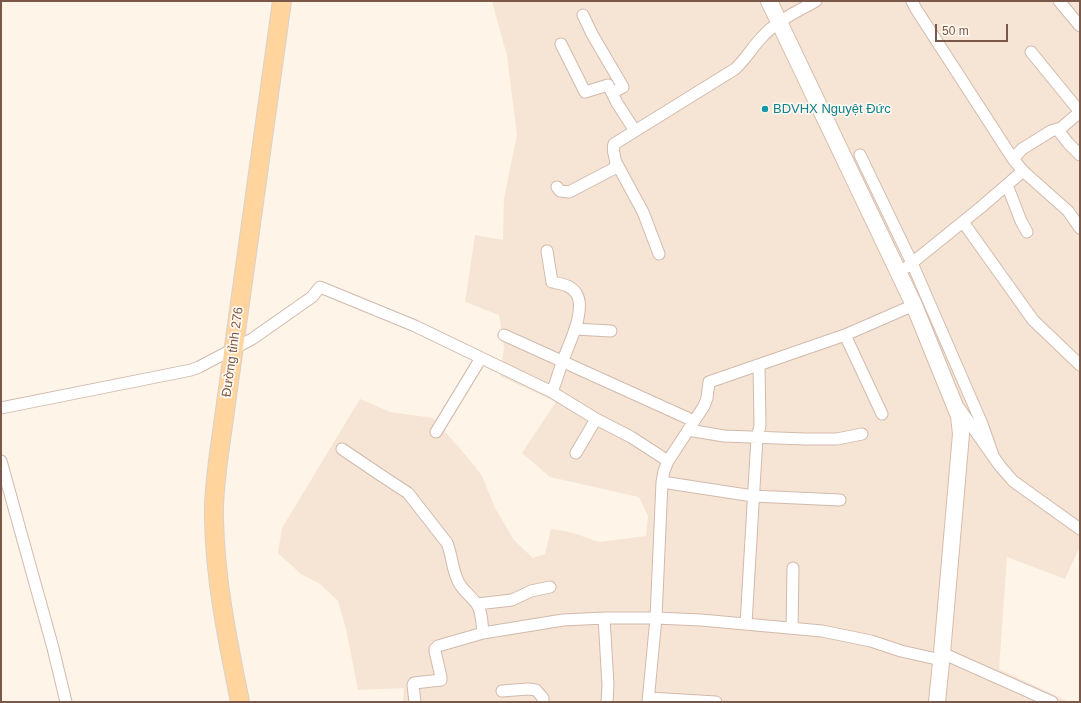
<!DOCTYPE html>
<html>
<head>
<meta charset="utf-8">
<style>
	body { margin:0 }
	#map { position:relative; width:1081px; height:703px; overflow:hidden; background:#fef4e8; font-family:Arial,sans-serif }
	canvas { display:block }
	.frame { position:absolute; inset:0; border:2px solid #7a5849; pointer-events:none }
	.scale { position:absolute; left:935px; top:24px; width:73px; height:18px; box-sizing:border-box; border:2px solid #7a5849; border-top:0; padding-left:5px; font-size:12px; line-height:14px; white-space:nowrap; color:#7a5849; -webkit-text-stroke:3px #fff8ef; paint-order:stroke }
</style>
</head>
<body>
<div id="map">
<canvas width="1081" height="703"></canvas>
<div class="frame"></div>
<div class="scale">50 m</div>
</div>
<script>
const ctx = document.querySelector('canvas').getContext('2d');
ctx.lineJoin = 'round';
function fill(path, color) {
  ctx.fillStyle = color;
  ctx.fill(path, 'evenodd');
}
function stroke(path, color, width, dash) {
  ctx.strokeStyle = color;
  ctx.lineWidth = width;
  ctx.lineCap = dash ? 'butt' : 'round';
  ctx.setLineDash(dash || []);
  ctx.stroke(path);
}
function label(font, color, halo, rows, align = 'center') {
  ctx.font = font + ' Arial,sans-serif';
  ctx.lineWidth = 3.5;
  ctx.setLineDash([]);
  ctx.textBaseline = 'middle';
  ctx.strokeStyle = halo;
  ctx.fillStyle = color;
  for (const [text, x, y, turn = 0] of rows) {
    ctx.save();
    ctx.translate(x, y);
    ctx.rotate((+turn || 0) * Math.PI / 180);
    ctx.textAlign = isNaN(turn) ? turn : align;
    if (halo) ctx.strokeText(text, 0, 0);
    ctx.fillText(text, 0, 0);
    ctx.restore();
  }
}
const residential = new Path2D(`
	M492,1H1080V546L1065,579L1007,557L999,669L1069,702H403L404,688L358,690L346,629L338,601L320,584L301,574L278,553L282,528L360,399L390,412L433,418L469,459L482,476L495,508L514,540L533,558L545,554L551,529L570,532L599,542L646,536L648,516L639,497L550,477L522,453L556,402L500,376L504,348L499,315L465,302L475,235L503,240L504,198L517,135L507,56Z`);
const street = new Path2D(`
	M912,1L916,9L1013,159L1023,171L1068,211L1080,228
	M1059,1L1080,26
	M583,15L592,34L623,87L612,93
	M561,44L585,92L608,85L617,103L635,131
	M1031,52L1080,112
	M1058,130L1068,143L1080,155
	M860,155L912,263L982,424L994,458
	M1013,159L1022,149L1051,131L1061,128L1080,112
	M617,164L643,212L659,254
	M1007,185L1021,221L1027,232
	M557,187L560,191L569,192L615,168C618,160 611,152 614,144L735,69C746,59 753,46 763,36C778,20 798,11 816,1
	M963,222L1033,320L1080,365
	M547,251L552,282C561,284 571,285 576,293C587,309 569,344 563,360C559,371 556,382 552,392
	M907,267L980,208L1023,171
	M575,329L611,331
	M504,335L694,421
	M845,335L882,414
	M1,408L191,370L199,367L252,339L312,297L320,287L415,326L552,392L596,419L631,437L668,461
	M959,408L1000,466L1013,481L1080,529
	M688,430L724,436L805,439H837L862,434
	M436,432L481,358
	M342,449L382,476L408,493L447,543C452,555 452,569 458,581C462,590 470,595 476,603C482,610 482,624 483,633
	M576,453L596,419
	M1,461L53,648L66,702
	M662,482L753,496L840,500
	M477,604L512,600L531,591L550,587
	M604,618L608,685L607,702
	M746,624L757,437L760,426L759,365
	M792,628L793,568
	M942,653L1052,702
	M502,691L528,689L536,690L543,698V702
	M649,698L716,702
	M415,702L413,685L414,683L441,680V677L435,651V649L438,646L483,633L563,620L604,618H656L701,620L822,631L871,641L901,651L941,660
	M648,702L656,618L662,482L664,471L668,461L704,406L707,398L709,382L845,335L914,305`);
const secondary = new Path2D(`
	M769,1L914,305L959,416L961,434L942,653L937,702`);
const primary = new Path2D(`
	M240,702C228,642 215,580 214,519C213,500 216,480 218,461L282,1`);
const markers = [
	[765,109,4,"#0f9aa8"]
];
const cultureNames = [
	["BDVHX Nguyệt Đức",773,109]
];
const streetNames = [
	["Đường tỉnh 276",233,352,-82]
];
fill(residential, '#f6e5d5');
stroke(street, '#d1baac', 13);
stroke(secondary, '#d7bcab', 18);
stroke(primary, '#dad0cc', 20);
stroke(street, '#fff', 11);
stroke(secondary, '#fff', 16);
stroke(primary, '#ffd59d', 18);
for (const [x, y, r, color] of markers) {
  const dot = new Path2D();
  dot.arc(x, y, r, 0, 2 * Math.PI);
  ctx.fillStyle = color;
  ctx.fill(dot);
  stroke(dot, '#fff8ef', 1.5);
}
label('13px', '#0d838f', '#fff8ef', cultureNames, 'left');
label('13px', '#7a5849', '#fff8ef', streetNames);
</script>
</body>
</html>
